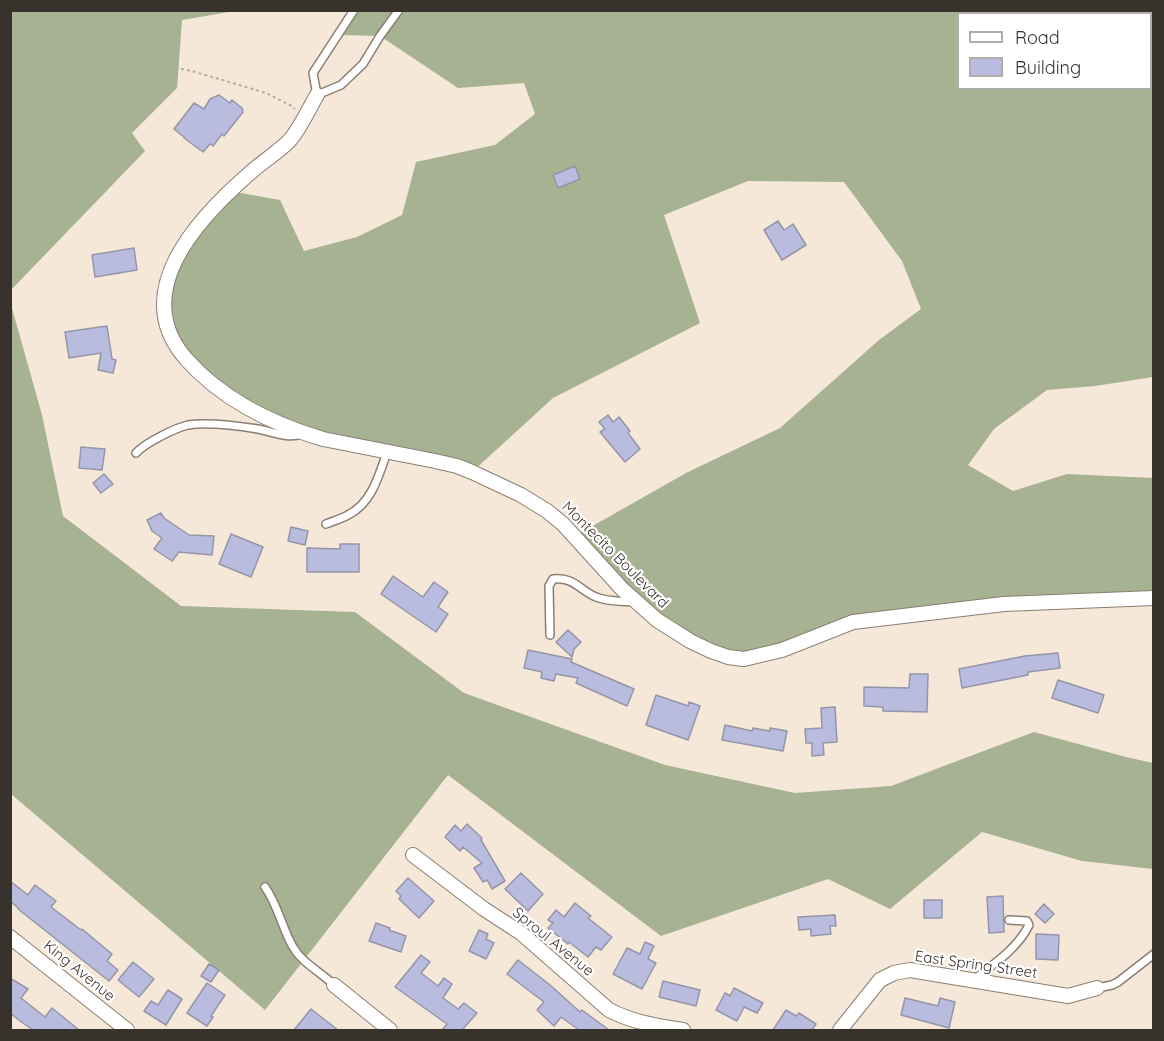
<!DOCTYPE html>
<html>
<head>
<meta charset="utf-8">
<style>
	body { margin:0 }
	#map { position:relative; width:1164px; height:1041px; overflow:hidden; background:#f5e8d8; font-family:Quicksand,sans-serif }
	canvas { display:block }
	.frame { position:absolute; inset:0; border:12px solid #38322d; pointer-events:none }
	.legend { position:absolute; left:957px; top:12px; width:195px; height:78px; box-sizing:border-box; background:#fff; border:2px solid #afadab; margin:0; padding:8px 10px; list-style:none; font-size:18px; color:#38322d }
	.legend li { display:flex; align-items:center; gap:12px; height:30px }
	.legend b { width:30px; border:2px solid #afadab }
</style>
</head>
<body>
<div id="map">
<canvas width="1164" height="1041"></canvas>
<div class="frame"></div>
<ul class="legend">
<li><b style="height:8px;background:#fff"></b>Road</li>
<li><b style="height:16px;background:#b9bcde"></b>Building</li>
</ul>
</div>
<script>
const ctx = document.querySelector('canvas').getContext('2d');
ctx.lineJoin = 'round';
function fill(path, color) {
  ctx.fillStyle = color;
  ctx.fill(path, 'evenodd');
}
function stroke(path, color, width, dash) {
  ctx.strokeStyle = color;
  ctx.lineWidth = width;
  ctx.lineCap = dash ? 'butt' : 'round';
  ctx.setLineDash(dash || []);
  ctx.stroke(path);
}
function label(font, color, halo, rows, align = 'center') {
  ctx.font = font + ' Quicksand,sans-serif';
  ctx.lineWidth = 4.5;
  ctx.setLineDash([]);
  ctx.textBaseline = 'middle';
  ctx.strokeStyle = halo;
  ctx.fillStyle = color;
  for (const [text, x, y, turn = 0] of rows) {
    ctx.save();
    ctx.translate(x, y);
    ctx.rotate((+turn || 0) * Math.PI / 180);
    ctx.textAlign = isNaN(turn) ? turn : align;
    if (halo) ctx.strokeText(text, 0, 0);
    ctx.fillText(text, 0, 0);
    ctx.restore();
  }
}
const forest = new Path2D(`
	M11,10L235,11L182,20L177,88L132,133L145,151L11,290Z
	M349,11H1153V377L1095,386L1047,390L994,429L968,465L1013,491L1067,474L1153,478V598L853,622L744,659L670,629L575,536L686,473L780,428L879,340L921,309L902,261L844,182L748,181L664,215L700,323L553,398L472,472L323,439L248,408L175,344L167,280L230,191L280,200L304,251L357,237L402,215L416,162L495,145L535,114L524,83L458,88L380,36L338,35L349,17ZM958,14H1150V88H958Z
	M10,301L42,415L63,516L181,606L355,612L464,693L665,765L795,793L891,786L1034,732L1126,757L1153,763V869L1082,861L982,832L890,909L828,879L661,936L448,775L265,1010L11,794Z`);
const building = new Path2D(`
	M219,95L230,103L232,100L242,108L243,112L224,136L222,134L213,146L210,144L203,152L184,138V137L174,129L194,103L204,109L210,99Z
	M575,166L580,179L558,188L553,175Z
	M778,221L784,230L793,224L806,245L782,260L764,230Z
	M134,248L137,270L95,277L92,255Z
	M107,326L112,359L116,360L113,373L98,370L101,353L69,358L65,332Z
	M608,415L613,422L619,417L630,431L628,433L640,449L625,462L600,432L605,429L599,422Z
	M81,447L105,449L102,470L79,468Z
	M104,474L113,484L101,493L93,483Z
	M161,513L164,518L189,535L214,536L212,555L179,552L172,561L154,549L162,538L152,531L147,520Z
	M291,527L308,531L305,545L288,541Z
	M231,534L263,547L251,577L219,564Z
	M340,544H359V572H307V548L340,549Z
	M393,576L423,597L434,582L448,592L438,607L448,614L436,632L381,594Z
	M568,630L581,642L574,649L572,657L556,642Z
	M528,650L572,659L571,662L634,689L627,706L576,683L578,678L556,674L554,681L541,678L542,672L524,668Z
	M1058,653L1060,668L1028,672V675L962,688L959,669L1025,656Z
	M910,674H928L927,712L883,711V707L864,706V687L909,688Z
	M1058,680L1104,695L1098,713L1052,698Z
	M656,695L688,706L689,702L700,706L688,740L646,725Z
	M835,707L837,742L823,743L824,755L812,756V743H806L805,729L822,728L821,708Z
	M725,725L752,731L753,728L770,731V728L787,731L783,751L722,740Z
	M467,824L482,838L481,840L505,881L492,889L487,880L483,882L474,868L482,863L463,847L460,851L445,837L455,825L461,831Z
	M521,873L543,894L528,911L505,889Z
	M408,878L434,901L419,918L399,899L401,896L396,891Z
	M10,881L28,895L35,885L56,901L51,907L81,930L82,929L112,954L107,961L118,970L109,981L18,909V908L10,901Z
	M1003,896L1004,932L989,933L987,897Z
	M924,900H942V918H924Z
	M575,903L591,916L588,918L612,937L601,950L596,947L588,957L569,942L568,944L548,928L553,923L548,920L556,910L564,917Z
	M1044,904L1054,914L1045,923L1035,914Z
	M835,915L836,926H830L831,934L811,936V929L799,930L798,917Z
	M376,923L390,928L389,930L406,936L401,952L369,941Z
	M479,930L488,934L486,939L494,943L486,959L469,951Z
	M1036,934L1059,935L1058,960L1036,959Z
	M645,942L654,946L648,959L656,963L642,989L613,974L627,948L640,954Z
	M421,955L430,962L421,973L438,986L444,978L452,984L443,998L458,1009L464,1003L477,1013L462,1030H442L447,1024L395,987Z
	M518,960L550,985L580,1012L582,1010L609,1030H579L561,1017L554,1026L537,1010L544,1002L507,974Z
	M133,962L154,979L139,997L118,980Z
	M209,964L219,970L211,982L201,976Z
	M10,978L28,989L21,998L45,1017L52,1008L79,1030H33L20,1021L10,1013Z
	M663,981L700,990L696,1006L659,997Z
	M207,983L225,995L211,1016L213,1017L207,1026L187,1013Z
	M734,988L763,1003L757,1013L744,1007L737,1021L716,1010L725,993L730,996Z
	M168,990L182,999L166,1025L144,1011L151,1001L158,1005Z
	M905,998L938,1006L940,998L955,1002L949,1028L901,1015Z
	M311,1009L338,1030H294Z
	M786,1010L796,1016L799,1013L816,1024L812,1030H773Z`);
const path = new Path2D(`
	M10,44L16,43L34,44L77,58L167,66L192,71L266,93L290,105L295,109`);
const lane = new Path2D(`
	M354,10L313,73L317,95L341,85L363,64L380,36L399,10
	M136,453C145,443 175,428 188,425C207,422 239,426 258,429C274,432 286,439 303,434
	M326,524C333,521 341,519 348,515C372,503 379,475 387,452
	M550,635L549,586L553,579C575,577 579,590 596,597C608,602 622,601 635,602
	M265,887C278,905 282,928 293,947C302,963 321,972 334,985
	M973,980C993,965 1018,948 1029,925L1027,921L1009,920
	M1097,988L1112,985L1118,982L1154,954`);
const street = new Path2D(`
	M317,95C310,107 298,132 289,141C277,153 262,162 250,173C198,218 127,293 187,360C223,400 272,424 323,439L435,461L457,466L472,472L521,495L547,511L563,524L622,589L657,620L690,641L711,651L728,657L744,659L782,650L853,622L1004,604L1154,598
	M413,855L484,909L521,933L609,1010C632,1022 657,1026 683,1030
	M10,937L127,1030
	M334,985L390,1030
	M840,1030L880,980L894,973L910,970L1068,996L1097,988`);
const streetNames = [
	["Montecito Boulevard",615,555,45],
	["Sproul Avenue",553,942,39],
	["East Spring Street",976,965,8],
	["King Avenue",79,971,39]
];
fill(forest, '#a6b292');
fill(building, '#b9bcde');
stroke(building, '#9496a7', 1.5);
stroke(lane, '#8c7f72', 10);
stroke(street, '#8c7f72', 16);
stroke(path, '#b7aca0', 2, [3, 3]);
stroke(lane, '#fff', 7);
stroke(street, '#fff', 14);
label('15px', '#38322d', '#fff', streetNames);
</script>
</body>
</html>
